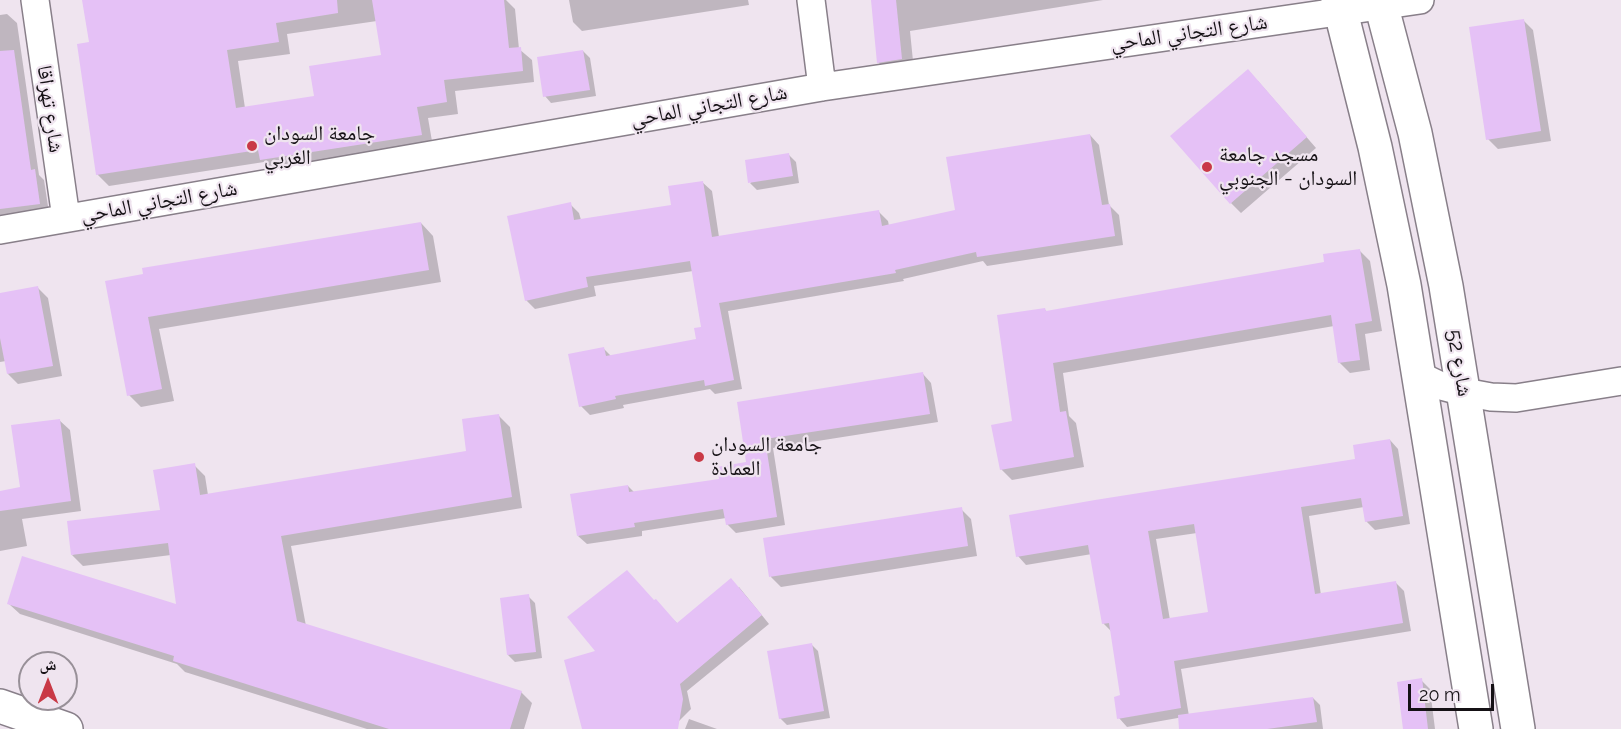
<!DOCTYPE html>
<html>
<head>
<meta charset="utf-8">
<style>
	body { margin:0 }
	#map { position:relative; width:1621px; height:729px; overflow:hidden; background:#efe4ef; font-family:Raleway,"Noto Naskh Arabic",sans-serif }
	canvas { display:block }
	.north { position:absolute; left:18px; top:651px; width:60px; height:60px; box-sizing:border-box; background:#efe4ef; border:2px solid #989098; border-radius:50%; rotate:0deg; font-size:16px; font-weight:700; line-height:24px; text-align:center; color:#151115 }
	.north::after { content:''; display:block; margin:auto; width:21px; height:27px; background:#c93946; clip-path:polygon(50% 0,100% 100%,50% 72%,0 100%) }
	.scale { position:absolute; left:1408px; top:684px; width:86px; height:27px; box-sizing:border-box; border:3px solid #151115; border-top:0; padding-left:8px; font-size:18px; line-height:21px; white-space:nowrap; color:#151115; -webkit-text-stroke:4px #efe4ef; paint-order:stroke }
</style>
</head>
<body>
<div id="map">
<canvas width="1621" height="729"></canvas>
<div class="north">ش</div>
<div class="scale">20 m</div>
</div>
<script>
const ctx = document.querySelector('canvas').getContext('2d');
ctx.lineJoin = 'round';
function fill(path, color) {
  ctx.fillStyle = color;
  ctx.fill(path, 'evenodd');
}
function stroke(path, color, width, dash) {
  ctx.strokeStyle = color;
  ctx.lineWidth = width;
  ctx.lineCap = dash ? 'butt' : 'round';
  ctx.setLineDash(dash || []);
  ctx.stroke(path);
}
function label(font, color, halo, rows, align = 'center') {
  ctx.font = font + ' Raleway,"Noto Naskh Arabic",sans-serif';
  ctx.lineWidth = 4.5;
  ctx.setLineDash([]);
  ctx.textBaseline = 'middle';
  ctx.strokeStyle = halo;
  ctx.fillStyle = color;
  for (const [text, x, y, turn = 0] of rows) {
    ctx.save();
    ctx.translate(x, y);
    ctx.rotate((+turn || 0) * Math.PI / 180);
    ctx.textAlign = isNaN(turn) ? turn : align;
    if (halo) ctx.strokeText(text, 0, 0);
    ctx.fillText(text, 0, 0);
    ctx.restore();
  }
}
const shadow = new Path2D(`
	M83,0H506L515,9L519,49L532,60L534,82L455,91L458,114L428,118L433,147L273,171L264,162L109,186L97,174L91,43ZM377,21L383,56L315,97L245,108L238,61L290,54L287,34Z
	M569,0H748L749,5L582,31L573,22Z
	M872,0H1103L910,31L914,71L891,75L878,62Z
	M7,14L17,23L39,175L44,180L49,213L0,219V15Z
	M1523,20L1533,30L1551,141L1498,149L1488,139Z
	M583,51L590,58L596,96L551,103L545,96Z
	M1258,81L1316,148L1241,213L1231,203Z
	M1090,135L1099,145L1109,205L1119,215L1123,245L987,266L983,261L903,279L904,281L728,311L742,389L715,394L710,389L623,405L624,408L590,415L581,406L604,349L612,357L698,340L703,328L693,271L594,286L596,296L535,309L526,300L570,204L579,213L581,220L673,206L702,182L712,191L719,237L879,212L888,221L889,226L957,211Z
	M789,155L796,162L799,183L757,190L750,183Z
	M421,223L433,236L441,282L159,329L174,401L141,407L129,395L107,282Z
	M1359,250L1370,261L1382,331L1365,334L1370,370L1350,373L1339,362L1334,326L1063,373L1069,416L1076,423L1084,467L1012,480L1001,469L1045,310L1048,312L1326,263Z
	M38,288L48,298L62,376L18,384L8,374L6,361L0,362V294Z
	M923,374L931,383L938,422L773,448L785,525L736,533L727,524L726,518L642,531V536L587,544L578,536L628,486L635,493L720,480L748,464L739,403Z
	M499,416L510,427L522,508L291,546L306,626L521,692L532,703L524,729H367L185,672L177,664L20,614L9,604L178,606L171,555L83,566L72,555L162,511L194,465L205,476L208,495L468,452Z
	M59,420L70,430L81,511L22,519L27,546L0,551V492L22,488Z
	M1390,440L1398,449L1410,524L1375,530L1366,521L1364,507L1309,516L1321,595L1396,583L1404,591L1411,631L1181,669L1189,716L1127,727L1119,718L1122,697L1112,632L1103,623L1092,554L1026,565L1018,556L1357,461ZM1197,533L1210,613L1170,620L1156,539Z
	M961,509L971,519L977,556L781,587L771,577L765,540Z
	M739,587L769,624L687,691L691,709L671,729H583L598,652L654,602L678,624Z
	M528,596L535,603L542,658L515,662L508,655Z
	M811,644L818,651L830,718L787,725L780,718Z
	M1421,680L1430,689L1435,729H1404Z
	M1313,698L1320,705L1323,729H1223Z
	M689,719L717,729H685Z`);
const building = new Path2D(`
	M82,0H337L338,13L276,23L279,42L227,50L236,108L314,96L309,66L381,55L372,0H504L509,48L521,47L523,71L444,80L447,102L417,107L422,135L260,160L258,150L96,175L77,44L89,42Z
	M871,0H896L902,59L877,63Z
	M1524,19L1541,131L1486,140L1469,27Z
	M14,50L31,170L35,169L40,204L0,209V51Z
	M583,50L590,90L543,97L537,57Z
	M1248,69L1307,137L1230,204L1170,136Z
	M1090,134L1102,205L1110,204L1115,236L977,257L976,252L895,270L896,273L719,303L734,380L705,386L704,380L615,396L616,399L579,407L568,354L604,347L606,356L696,339L694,328L701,327L690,261L586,277L588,287L525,301L507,216L571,202L574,220L671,205L668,186L703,181L712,237L879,210L882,226L955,210L946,157Z
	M789,153L793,176L748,183L745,160Z
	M421,222L429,270L148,317L162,389L127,396L105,281L143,274L142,268Z
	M1360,249L1372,321L1355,324L1360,360L1338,363L1331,315L1053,363L1060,412L1066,411L1074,457L1000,470L991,425L1012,421L997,315L1045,308L1046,311L1324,262L1323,254Z
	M38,286L53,366L7,374L0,338V293Z
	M923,372L930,414L765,439L777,517L726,525L723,509L634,523L635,527L577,536L570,494L628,485L629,492L719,479L717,467L746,462L737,402Z
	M499,414L512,497L281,536L297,621L522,691L510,729H389L173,661L174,656L7,604L22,556L176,604L168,543L71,555L67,521L160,510L153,470L195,463L200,495L466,451L462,419Z
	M60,419L71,501L0,511V491L20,487L11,425Z
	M1390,439L1403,516L1365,522L1361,498L1301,507L1315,594L1396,581L1403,623L1174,661L1181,708L1117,719L1114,697L1120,695L1109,623L1102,624L1088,545L1016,557L1009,515L1095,500L1355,459L1353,445ZM1194,524L1208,612L1163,619L1148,531Z
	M962,507L968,546L769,577L763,538Z
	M627,570L654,600L656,599L677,623L731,578L762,615L680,684L683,699L678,729H582L564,660L595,651L567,617Z
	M529,594L536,652L507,655L500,598Z
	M812,643L824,711L779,719L767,651Z
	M1422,678L1428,729H1403L1397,682Z
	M1313,697L1317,722L1267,729H1179L1178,715Z`);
const street = new Path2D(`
	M35,0L66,218
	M811,0L822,87
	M0,230L822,87L1420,0
	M1418,375L1441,386L1464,392L1491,397L1516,398L1621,381`);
const secondary = new Path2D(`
	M1338,0L1375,147L1404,285L1476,729
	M1380,0L1415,133L1446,286L1518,729`);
const highway = new Path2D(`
	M0,706L66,729`);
const markers = [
	[252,146,6,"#c93946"],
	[1207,167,6,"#c93946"],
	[699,457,6,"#c93946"]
];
const streetNames = [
	["شارع التجاني الماحي",1189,33,-8],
	["شارع التجاني الماحي",709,106,-10],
	["شارع تهراقا",50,109,82],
	["شارع التجاني الماحي",159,202,-10],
	["شارع 52",1459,363,80]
];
const poiNames = [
	["جامعة السودان",264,134],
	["الغربي",264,158],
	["مسجد جامعة",1219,155],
	["السودان - الجنوبي",1219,179],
	["جامعة السودان",711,445],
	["العمادة",711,469]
];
fill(shadow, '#0003');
fill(building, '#e5c1f6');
stroke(street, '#887f89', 30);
stroke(secondary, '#887f89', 36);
stroke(highway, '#887f89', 36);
stroke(street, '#fff', 27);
stroke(secondary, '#fff', 33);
stroke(highway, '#fff', 33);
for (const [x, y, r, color] of markers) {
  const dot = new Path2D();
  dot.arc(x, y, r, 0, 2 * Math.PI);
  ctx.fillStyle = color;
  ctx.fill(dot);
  stroke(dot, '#efe4ef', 2);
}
label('21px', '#151115', '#efe4ef', streetNames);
label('21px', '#151115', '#efe4ef', poiNames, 'left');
</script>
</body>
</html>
